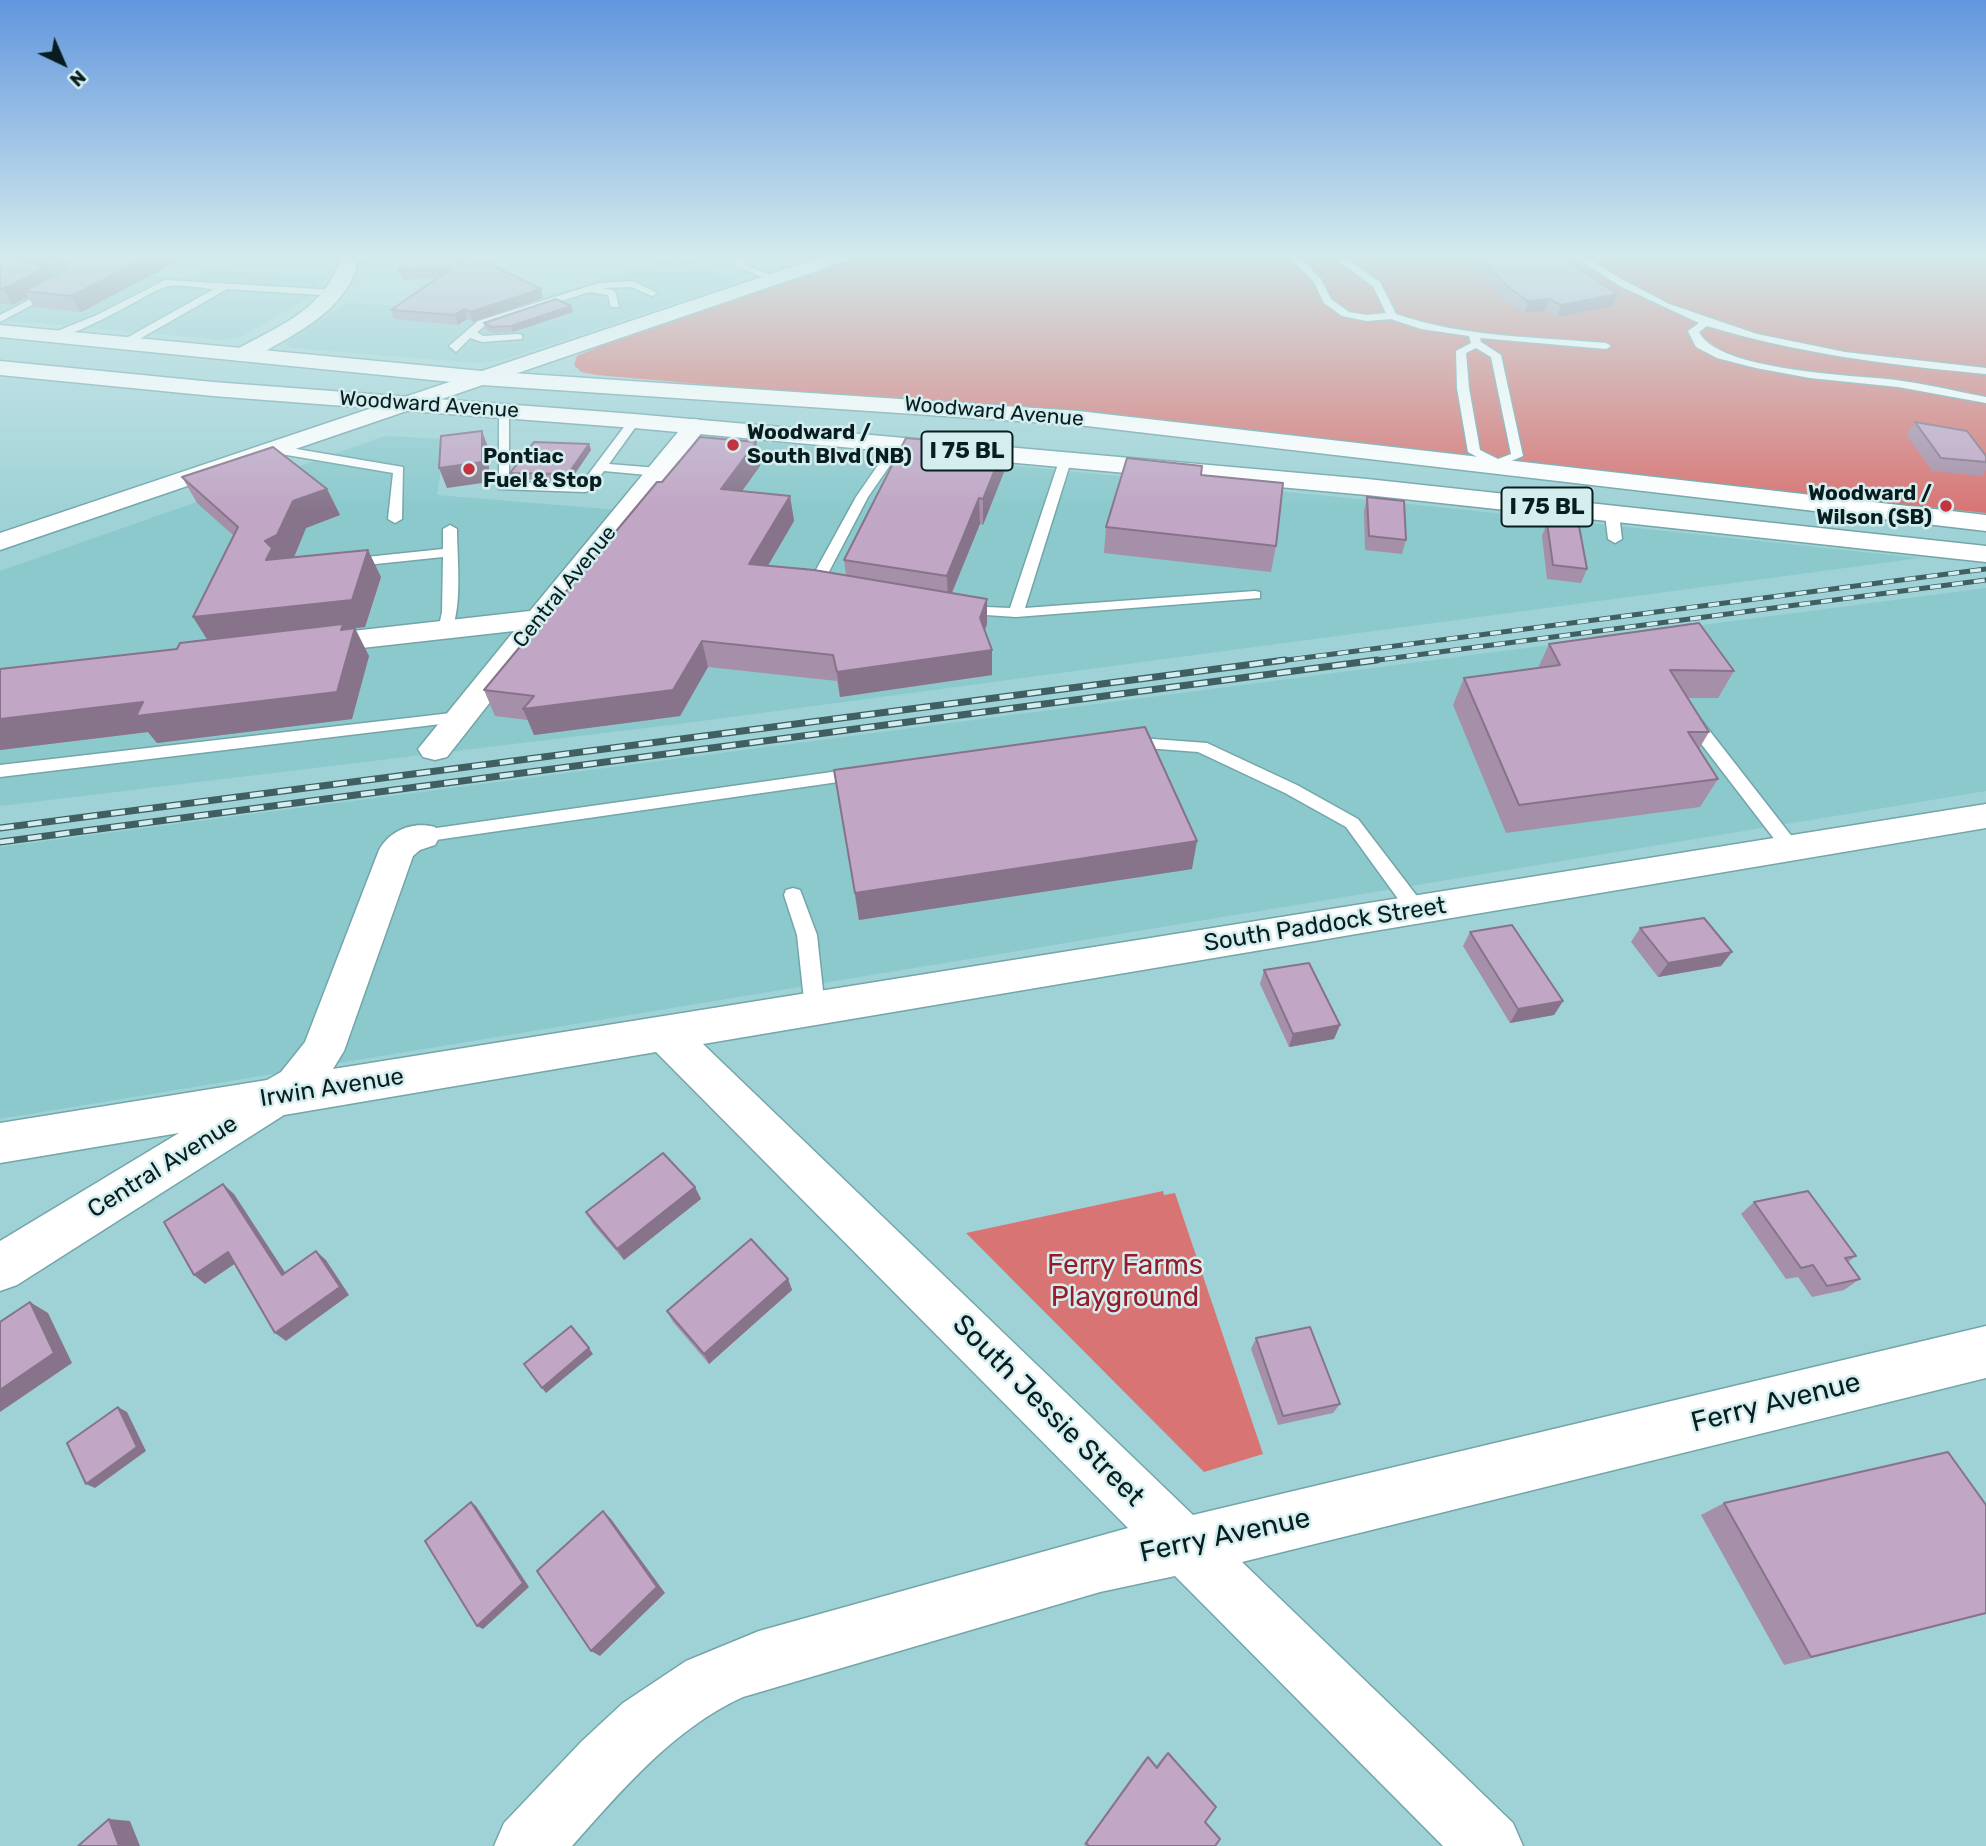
<!DOCTYPE html>
<html>
<head>
<meta charset="utf-8">
<style>
	body { margin:0 }
	#map { position:relative; width:1986px; height:1846px; overflow:hidden; background:#9fd2d6; font-family:Rubik,sans-serif }
	canvas { display:block }
	.north { position:absolute; left:28px; top:28px; width:70px; height:70px; -webkit-text-stroke:5px #d4eeef; paint-order:stroke; rotate:136deg; font-size:19px; font-weight:700; line-height:28px; text-align:center; color:#081d1f }
	.north::after { content:''; display:block; margin:auto; width:24px; height:32px; background:#081d1f; clip-path:polygon(50% 0,100% 100%,50% 72%,0 100%) }
</style>
</head>
<body>
<div id="map">
<canvas width="1986" height="1846"></canvas>
<div class="north">N</div>
</div>
<script>
const ctx = document.querySelector('canvas').getContext('2d');
ctx.lineJoin = 'round';
function fill(path, color) {
  ctx.fillStyle = color;
  ctx.fill(path, 'evenodd');
}
function stroke(path, color, width, dash) {
  ctx.strokeStyle = color;
  ctx.lineWidth = width;
  ctx.lineCap = dash ? 'butt' : 'round';
  ctx.setLineDash(dash || []);
  ctx.stroke(path);
}
function label(font, color, halo, rows, align = 'center') {
  ctx.font = font + ' Rubik,sans-serif';
  ctx.lineWidth = 5;
  ctx.setLineDash([]);
  ctx.textBaseline = 'middle';
  ctx.strokeStyle = halo;
  ctx.fillStyle = color;
  for (const [text, x, y, turn = 0] of rows) {
    ctx.save();
    ctx.translate(x, y);
    ctx.rotate((+turn || 0) * Math.PI / 180);
    ctx.textAlign = isNaN(turn) ? turn : align;
    if (halo) ctx.strokeText(text, 0, 0);
    ctx.fillText(text, 0, 0);
    ctx.restore();
  }
}
const built = new Path2D(`
	M0,253H63L47,268L194,279L206,270L323,276L311,296L239,338L221,340L0,320Z
	M677,256L737,282L503,360L482,363L290,348L285,343L347,303L501,311Z
	M385,436L446,439L437,495L642,512L720,439H733L1381,501L1920,558L679,724L0,806V571Z
	M1986,588V791L0,1119V847Z`);
const green = new Path2D(`
	M873,253H1986V513L767,390L597,375L581,372L574,365L577,356L598,347Z
	M1163,1191L1164,1195L1175,1193L1263,1454L1204,1472L966,1233Z`);
const lane = new Path2D(`
	M758,253L748,258L744,264L776,277V281H770L734,265L741,254Z
	M1286,253H1295L1321,279L1331,299L1349,312L1367,315L1386,313L1373,286L1327,253H1337L1380,282L1396,314C1462,337 1537,337 1606,343L1611,346L1606,349L1480,338L1481,342L1501,355L1523,456L1502,465L1499,470H1491L1490,464L1468,452L1457,388L1456,351L1471,343L1469,336L1421,329L1391,319L1367,321L1342,316L1324,303L1314,282ZM1476,348L1491,357L1511,454L1498,459L1480,450L1469,388L1466,353Z
	M1569,253H1580L1614,275L1669,304L1757,334L1845,352L1986,368V374C1891,365 1799,354 1707,326L1699,332C1718,371 1853,375 1896,380C1926,384 1956,391 1986,397V403L1898,387L1810,378L1756,368L1717,358L1696,347L1688,331L1699,323L1620,286Z
	M165,280L336,290L341,293L336,296L227,289L129,345H121V341L214,289C200,288 178,283 165,287C143,295 62,348 45,336L97,315Z
	M633,281L657,293L652,296L631,287L603,288L615,291L619,307H611L608,295L589,292L486,325L477,332L483,336L518,334L522,335V339L482,342L470,338L456,352L449,346L478,321L599,283Z
	M50,289L58,291L0,322V315Z
	M499,408L509,410V482L581,484L630,419L634,418L640,421L609,464L658,468L664,472L658,476L604,471L589,491L585,492L499,489Z
	M898,441L904,445L868,497L822,585L828,589L821,593L808,591L806,588L856,497L894,442Z
	M273,445L403,467L402,519L395,523L388,519L393,473L269,452L267,449Z
	M1065,457L1071,461L1025,608L1255,591L1260,592V598L1016,617L956,613L954,610L956,607L961,606L1010,608L1059,461Z
	M1612,510L1619,514L1622,539L1615,543L1608,539L1605,514Z
	M450,525L457,529C457,557 463,609 450,633H440L438,630L442,612L443,557L347,567L340,563L347,559L443,549V529Z
	M460,712L468,717L466,721L0,777V765Z
	M1692,715L1698,716L1797,843L1800,848L1797,853H1785L1686,724L1684,720L1686,716Z
	M1126,737L1207,743L1297,785L1358,819L1423,904L1426,909L1423,914H1409L1346,827L1285,793L1198,752L1120,746L1118,742Z
	M860,768L868,774L866,778L422,842L416,840L413,836L416,832L422,830Z
	M793,888L800,890L802,895L817,935L825,1009L822,1015L815,1017L808,1015L805,1009L797,935L784,895L786,890Z`);
const street = new Path2D(`
	M342,253H409L400,258L358,261C349,303 310,326 276,345C263,352 251,363 235,360L232,355L235,350C281,325 328,308 342,253Z
	M695,419L703,421L707,426L703,431L447,757L435,760L423,757L418,749L514,631L308,654L297,651L293,645L297,639L308,636L530,611L687,421Z
	M1986,804V828L703,1044L1193,1515L1986,1326V1378L1242,1562L1513,1823L1523,1846H1443L1175,1576L1100,1592L743,1697C673,1729 622,1790 572,1846H494L504,1823L582,1741L623,1703L686,1661L759,1631L1128,1528L656,1052L284,1115L17,1285L0,1291V1241L179,1133L0,1163V1123L267,1080L281,1072L305,1042L379,850C390,830 413,821 435,827L440,836L435,845L420,850L413,856L344,1051L333,1069Z`);
const secondary = new Path2D(`
	M833,253H860L857,257L0,550V533Z`);
const primary = new Path2D(`
	M0,325L482,371L1078,411L1986,515V531L1078,425L482,385L0,337Z
	M0,361L213,382L634,414L1367,479L1986,546V562L1367,495L634,428L213,396L0,375Z`);
const railFar1 = new Path2D(`
	M1272,662L1986,569
	M1363,662L1986,580`);
const rail = new Path2D(`
	M0,828L1285,660
	M0,842L1377,660`);
const wall = new Path2D(`
	M0,253L14,260L21,261L4,253H193L81,312L34,307L28,297L13,305L0,304ZM49,270L60,273L53,276Z
	M409,253H463V266L543,298L473,322L467,319L458,325L394,319L391,310L437,278L403,280L399,271Z
	M1454,253H1555L1613,306L1557,317L1544,311L1524,313L1504,299L1483,274Z
	M571,306L573,312L513,332L493,333L485,329L484,323Z
	M1915,422L1986,456V470L1982,476L1932,471L1907,435Z
	M756,442L760,466L742,491L790,496L794,521L768,566L846,575L844,560L1004,447V472L983,525L980,524L952,593L987,624L985,631L992,675L840,697L837,681L708,667L680,716L534,735L528,720L495,716L484,690L662,482Z
	M589,444L591,450L570,481L512,479L510,473Z
	M1201,475L1276,546L1271,572L1104,553L1106,527Z
	M182,477L327,489L340,515L306,528L294,557L381,577L365,627L346,629L369,656L352,719L157,743L148,732L0,750V669L177,649L207,639L193,617L234,536L197,503Z
	M1367,497L1406,540L1402,554L1365,550L1364,511Z
	M1547,523L1587,569L1581,583L1547,579L1542,536Z
	M1549,644L1734,671L1718,698H1687L1709,732L1699,749L1718,779L1700,807L1506,833L1453,705L1464,678L1538,668Z
	M834,770L1192,869L859,920Z
	M1640,928L1721,966L1658,977L1631,942Z
	M1470,932L1563,1001L1554,1015L1510,1023L1463,946Z
	M1264,970L1340,1025L1334,1039L1289,1047L1260,984Z
	M695,1187L701,1199L624,1260L593,1224L586,1212Z
	M1754,1202L1856,1256L1848,1262L1860,1279L1844,1290L1812,1297L1798,1277L1786,1279L1741,1214Z
	M788,1279L792,1290L709,1364L673,1322L667,1311Z
	M1256,1338L1340,1404L1333,1413L1278,1425L1251,1349Z
	M1724,1503L1986,1505V1614L1784,1665L1701,1515Z
	M1168,1753L1205,1822L1215,1846H1085L1084,1844L1144,1760L1148,1757L1156,1766L1164,1756Z`);
const shadedWall = new Path2D(`
	M156,253H193L81,312L71,296Z
	M262,253H305L303,257L265,260Z
	M460,253H463L464,276L461,267Z
	M47,267L56,282L24,291L28,297L13,305L3,289Z
	M541,289L543,298L473,322L470,312Z
	M1618,294L1613,306L1557,317L1561,305Z
	M1549,299L1544,311L1524,313L1528,301Z
	M571,306L573,312L513,332L511,326Z
	M464,309L467,319L458,325L455,315Z
	M482,431L489,450V482L447,488L439,468Z
	M756,442L760,466L726,513L721,489Z
	M589,444L591,450L570,481L568,474Z
	M1004,447V472L983,525V499Z
	M327,489L340,515L306,528L292,562L266,560L265,541L293,501Z
	M790,496L794,521L754,589L749,564Z
	M979,498L980,524L948,602L947,576Z
	M368,550L381,577L365,627L346,629L352,641L355,628L369,656L352,719L157,743L148,732L0,750V719L210,644L193,617Z
	M987,599V624L980,643V618Z
	M702,641L708,667L680,716L534,735L523,709Z
	M992,650V675L840,697L837,672Z
	M1197,841L1192,869L859,920L855,893Z
	M1732,952L1721,966L1658,977L1668,963Z
	M1563,1001L1554,1015L1510,1023L1518,1009Z
	M1340,1025L1334,1039L1289,1047L1293,1034Z
	M223,1184L234,1194L292,1283L282,1275Z
	M695,1187L701,1199L624,1260L617,1249Z
	M316,1251L326,1260L349,1295L286,1341L275,1333Z
	M228,1252L239,1261L205,1284L194,1275Z
	M788,1279L792,1290L709,1364L704,1354Z
	M30,1302L48,1313L72,1363L0,1412V1390Z
	M589,1348L593,1354L546,1393L542,1388Z
	M118,1407L127,1412L146,1451L95,1488L86,1484Z
	M471,1502L476,1506L529,1587L483,1629L477,1626Z
	M603,1511L611,1519L665,1593L600,1656L591,1651Z
	M109,1819L130,1821L140,1846H119Z`);
const building = new Path2D(`
	M0,253L14,260L47,267L3,289H0Z
	M30,253H156L71,296L24,291L67,269L64,260Z
	M409,253H460L461,267L488,263L541,289L470,312L464,309L455,315L391,310L452,268L399,271Z
	M1473,253H1555L1618,294L1561,305L1549,299L1528,301L1508,287L1486,263Z
	M556,299L571,306L511,326L491,327L484,323Z
	M1915,422L1967,431L1986,456V462L1941,458Z
	M482,431V462L439,468L441,436Z
	M700,437L756,442L721,489L790,496L749,564L814,570L987,599L980,618L992,650L837,672L833,655L702,641L673,690L523,709L534,696L484,690L657,482H662Z
	M906,438L1004,447L983,499L979,498L947,576L844,560Z
	M534,442L589,444L568,474L510,473Z
	M273,447L327,489L293,501L277,535L265,541L272,548L266,560L368,550L352,600L193,617L238,527L182,477Z
	M1127,458L1202,466L1201,475L1283,483L1276,546L1106,527Z
	M1367,497L1404,501L1406,540L1369,536Z
	M1547,523L1579,526L1587,569L1553,565Z
	M1699,623L1734,671L1670,670L1709,732H1688L1718,779L1519,805L1464,678L1560,665L1549,644Z
	M343,624L341,630L355,628L337,692L136,716L143,702L0,719V669L177,649L180,643Z
	M1145,727L1197,841L855,893L834,770Z
	M1704,918L1732,952L1668,963L1640,928Z
	M1512,925L1563,1001L1518,1009L1470,932Z
	M1309,963L1340,1025L1293,1034L1264,970Z
	M663,1153L695,1187L617,1249L586,1212Z
	M223,1184L282,1275L316,1251L340,1287L275,1333L228,1252L194,1275L164,1222Z
	M1808,1191L1856,1256L1845,1258L1860,1279L1827,1286L1813,1265L1801,1268L1754,1202Z
	M751,1239L788,1279L704,1354L667,1311Z
	M30,1302L54,1353L0,1390V1322Z
	M571,1326L589,1348L542,1388L524,1364Z
	M1310,1327L1340,1404L1283,1416L1256,1338Z
	M118,1407L137,1447L86,1484L67,1443Z
	M1948,1452L1986,1505V1613L1811,1657L1724,1503Z
	M471,1502L523,1583L477,1626L425,1541Z
	M603,1511L657,1587L591,1651L537,1571Z
	M1168,1753L1216,1807L1205,1822L1220,1839L1215,1846H1089L1086,1843L1148,1757L1157,1768Z
	M109,1819L119,1846H78Z`);
const markers = [
	[733,445,7,"#c4343e"],
	[469,469,7,"#c4343e"],
	[1946,506,7,"#c4343e"]
];
const farStreetnames = [
	["Woodward Avenue",429,405,4],
	["Woodward Avenue",994,412,5],
	["Central Avenue",565,587,-51]
];
const farPoinames = [
	["Woodward /",747,433],
	["South Blvd (NB)",747,457],
	["Pontiac",483,457],
	["Fuel & Stop",483,481],
	["Woodward /",1932,494,"right"],
	["Wilson (SB)",1932,518,"right"]
];
const shields = [
	[967,451,91],
	[1547,507,91]
];
const shieldNames = [
	["I 75 BL",967,451],
	["I 75 BL",1547,507]
];
const streetNames = [
	["South Paddock Street",1325,925,-9],
	["Irwin Avenue",332,1088,-9],
	["Central Avenue",163,1167,-32]
];
const nearParknames = [
	["Ferry Farms",1125,1266],
	["Playground",1125,1298]
];
const nearStreetnames = [
	["Ferry Avenue",1776,1403,-14],
	["South Jessie Street",1048,1411,45],
	["Ferry Avenue",1225,1536,-12]
];
fill(built, '#8bc9cd');
fill(green, '#d87574');
stroke(lane, '#73a5a9', 3);
stroke(street, '#73a5a9', 3);
stroke(secondary, '#73a5a9', 3);
stroke(primary, '#73a5a9', 3);
fill(lane, '#fff');
fill(street, '#fff');
fill(secondary, '#fff');
fill(primary, '#fff');
stroke(railFar1, '#3f5f62', 5);
stroke(rail, '#3f5f62', 7);
stroke(railFar1, '#d4eeef', 3.5, [11]);
stroke(rail, '#d4eeef', 4.5, [14]);
fill(wall, '#a68fa9');
fill(shadedWall, '#87748a');
fill(building, '#c1a6c5');
stroke(building, '#87748a', 2);
const sky = ctx.createLinearGradient(0, 0, 0, 511);
sky.addColorStop(0, '#6196de');
sky.addColorStop(0.5, '#d4ebed');
sky.addColorStop(1, '#d4ebed00');
ctx.fillStyle = sky;
ctx.fillRect(0, 0, 1986, 511);
for (const [x, y, r, color] of markers) {
  const dot = new Path2D();
  dot.arc(x, y, r, 0, 2 * Math.PI);
  ctx.fillStyle = color;
  ctx.fill(dot);
  stroke(dot, '#d4eeef', 2.5);
}
label('21px', '#081d1f', '#d4eeef', farStreetnames);
label('bold 21px', '#081d1f', '#d4eeef', farPoinames, 'left');
for (const [x, y, w] of shields) {
  const box = new Path2D();
  box.roundRect(x - w / 2, y - 19.5, w, 39, 5);
  ctx.fillStyle = '#d4eeef';
  ctx.fill(box);
  stroke(box, '#081d1f', 2);
}
label('bold 23px', '#081d1f', null, shieldNames);
label('24px', '#081d1f', '#d4eeef', streetNames);
label('28px', '#951c28', '#d4eeef', nearParknames);
label('28px', '#081d1f', '#d4eeef', nearStreetnames);
</script>
</body>
</html>
